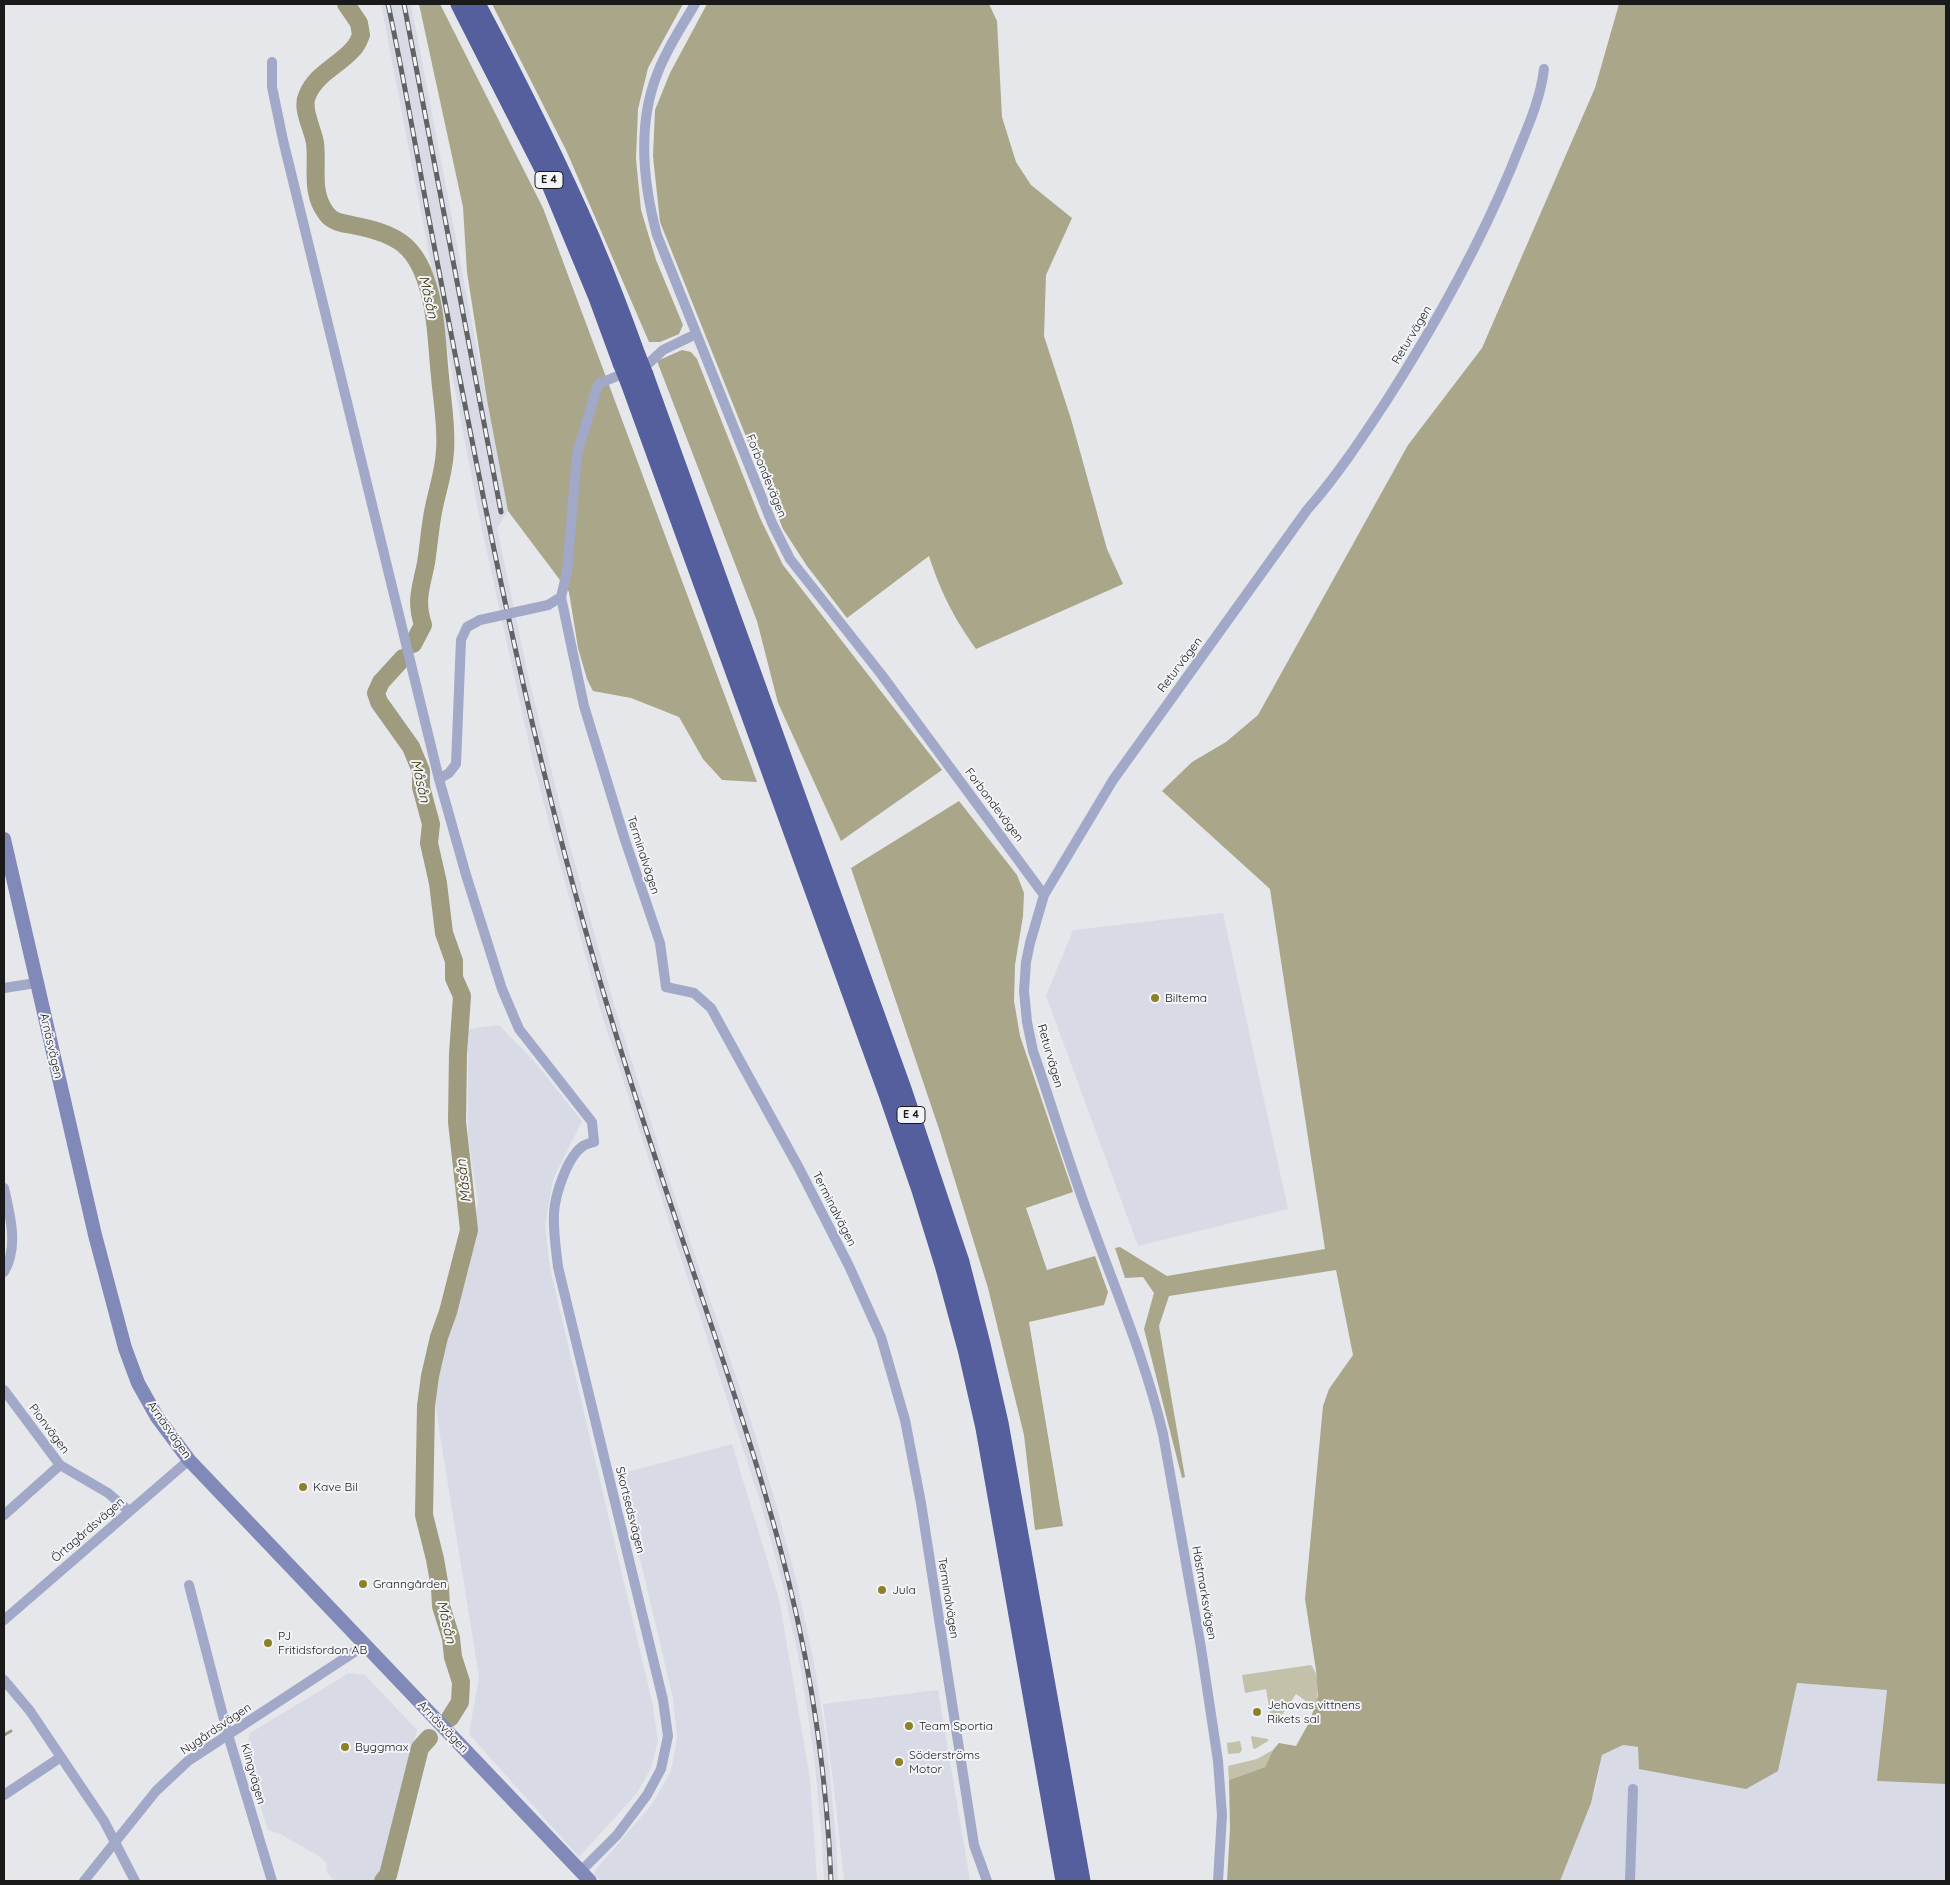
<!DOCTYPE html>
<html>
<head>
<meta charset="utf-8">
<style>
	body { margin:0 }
	#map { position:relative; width:1950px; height:1885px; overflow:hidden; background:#e6e7eb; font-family:Quicksand,sans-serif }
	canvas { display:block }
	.frame { position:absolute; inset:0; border:5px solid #1a1a1b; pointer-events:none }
</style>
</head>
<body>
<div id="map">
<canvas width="1950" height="1885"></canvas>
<div class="frame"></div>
</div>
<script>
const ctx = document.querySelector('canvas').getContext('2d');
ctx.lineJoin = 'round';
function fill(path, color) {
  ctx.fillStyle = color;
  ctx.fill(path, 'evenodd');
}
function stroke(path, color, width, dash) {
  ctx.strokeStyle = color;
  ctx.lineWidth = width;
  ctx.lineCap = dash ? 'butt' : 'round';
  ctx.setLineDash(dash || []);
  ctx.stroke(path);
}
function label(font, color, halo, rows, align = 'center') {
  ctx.font = font + ' Quicksand,sans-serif';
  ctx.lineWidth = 4;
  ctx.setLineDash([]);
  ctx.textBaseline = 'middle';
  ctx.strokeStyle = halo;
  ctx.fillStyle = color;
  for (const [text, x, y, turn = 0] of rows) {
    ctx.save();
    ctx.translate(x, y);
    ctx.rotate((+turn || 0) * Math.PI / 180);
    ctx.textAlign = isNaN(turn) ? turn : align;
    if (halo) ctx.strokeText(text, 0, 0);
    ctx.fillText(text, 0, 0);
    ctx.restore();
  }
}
const built = new Path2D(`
	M381,4H411L508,511L497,528L528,675L569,842L615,1008L667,1173L750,1418L774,1497L797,1583L815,1668L828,1754L836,1840L838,1881H824L822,1841L814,1755L801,1670L783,1586L760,1501L601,1012L555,846L533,762L480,520Z
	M1223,913L1288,1209L1138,1246L1046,996L1073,930Z
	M499,1025L533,1060L582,1121L553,1179L545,1225L550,1268L653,1706L658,1741L651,1768L637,1793L579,1857L469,1734L479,1677L432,1385L458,1295L478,1202L468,1137V1029Z
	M732,1444L779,1599L810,1778L817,1881H601L593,1873L652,1804L671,1771L677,1738L673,1698L620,1474Z
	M349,1673L365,1675L417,1730L381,1873L373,1881H335L327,1873L326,1862L319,1856L280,1834L268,1830L245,1756L250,1733Z
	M1796,1683L1887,1690L1877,1781L1946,1784V1881H1560L1596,1788L1602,1755L1623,1745L1778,1771Z
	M938,1690L970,1881H844L834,1788L823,1704Z`);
const green = new Path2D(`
	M1311,1665C1320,1675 1318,1695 1316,1708L1296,1694L1276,1724H1272L1266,1689L1245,1693L1242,1675Z
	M1251,1736L1268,1739V1741L1255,1749L1253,1748Z
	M1240,1741L1242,1750L1240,1753L1228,1754L1227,1743Z
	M1273,1750L1265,1767L1229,1780L1228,1766L1257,1759Z`);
const forest = new Path2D(`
	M419,4H440L543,208L757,782L722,780L703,759L679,717L631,698L593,691L587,679L578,648L569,592L508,511L487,400L467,272L463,207Z
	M492,4H683L648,68L638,109L636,159L641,210L656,260L683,325L679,334L660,342H649L566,150Z
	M707,4H989L997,21L1002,117L1016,162L1031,185L1072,218L1046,275L1044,336L1071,419L1107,549L1123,584L976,649C954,618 941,593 929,556L847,618L807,566L783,529L660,222L653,156L655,110L670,73Z
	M1619,4H1946V1784L1877,1781L1887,1690L1797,1683L1778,1771L1746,1789L1639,1769L1638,1747L1623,1745L1602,1755L1591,1803L1560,1881H1227L1230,1829L1229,1780L1265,1767L1273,1750L1279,1743L1296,1746L1310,1721L1318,1696L1316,1670L1305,1599L1323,1406L1329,1389L1353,1355L1336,1270L1169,1296L1159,1326L1185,1477L1182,1478L1144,1329L1154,1293L1143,1277L1125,1278L1115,1248L1120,1247L1167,1276L1325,1249L1270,889L1162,791L1192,762L1226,742L1258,715L1408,445L1482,348L1595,88Z
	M682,350L691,352L697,359L760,518L783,565L942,770L841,841L778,703L757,621L657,361Z
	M959,801L1017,875L1024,893L1023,916L1015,965L1014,1001L1020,1036L1073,1192L1026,1208L1047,1270L1095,1256L1108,1292L1104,1305L1029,1322L1063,1526L1035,1530L1024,1435L988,1288L940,1132L851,868Z`);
const stream = new Path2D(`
	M4,1735L11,1731`);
const river = new Path2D(`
	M346,4L359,23L361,35C359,40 357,45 354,48C339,66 316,73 307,96C301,109 313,129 315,143C318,167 310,192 326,213C332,222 342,223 352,225C399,234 418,246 430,294C437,321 437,349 440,376C442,401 447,426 445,451C444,471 438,488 434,507C430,525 429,544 426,563C421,588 415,600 423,625L413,644
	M403,658L381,682L376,693L379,702L411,747L421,771V787L431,824L429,843L438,883L444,933L454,961V978L462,996L458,1054L457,1122L469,1230L448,1312L439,1337L430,1376L426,1406L424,1515L435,1559L440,1588L441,1606L451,1638L453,1657L461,1682L460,1702L450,1718
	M383,1881L388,1875L420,1748L429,1738`);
const street = new Path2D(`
	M695,4C682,26 667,48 658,72C637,123 643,183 657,235L772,523L790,559L881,674L1044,895
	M272,62V87L283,140L439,779L466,875L502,989L519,1029L592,1122L594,1142C590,1143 586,1144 583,1146C567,1157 555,1195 554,1213C553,1231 556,1249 558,1267L663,1700L668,1736L661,1769L647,1795L617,1835L581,1871
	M561,597L584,706L625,840L660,943L666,987L694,993L711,1008L800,1170L849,1266L881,1337L905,1420L921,1503L974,1845L987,1881
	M548,605L561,597L567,572L577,454L598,384L649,363L663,350L696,334
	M439,779L449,773L456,764L461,640L467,627L480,620
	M4,988L36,983
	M4,1188C10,1215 19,1246 4,1272
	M4,1390L60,1465L108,1493L129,1511
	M4,1515L60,1465
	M189,1585L228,1735L272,1881
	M4,1620L189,1460
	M4,1680L30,1711L104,1821L135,1881
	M4,1795L61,1757
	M84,1881L156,1791L188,1761L365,1645
	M1218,1881L1222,1815L1218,1761L1201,1648L1163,1434C1146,1362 1117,1294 1092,1225C1070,1167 1053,1109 1033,1051L1027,1022L1024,991L1026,962L1030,943L1044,895L1113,780L1307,510C1337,476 1362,438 1387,400C1435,325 1478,248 1512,166C1524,135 1540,103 1544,69
	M1630,1881L1633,1789`);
const secondary = new Path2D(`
	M4,839L95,1235L125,1348L138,1383L157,1417L189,1460L590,1881`);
const highway = new Path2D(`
	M460,4L548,177L597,295L622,363
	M476,4C517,81 556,159 591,239C607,277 622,316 636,355
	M644,375L902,1089L960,1262L981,1344L999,1423L1081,1881
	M629,380L888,1094L921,1190L945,1268L967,1349L985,1428L1065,1881`);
const rail = new Path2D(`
	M388,4C403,73 415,144 428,214C474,452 518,691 584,925C616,1041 654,1155 692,1268C727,1372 763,1476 789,1583C813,1681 827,1781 831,1881
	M404,4L501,512`);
const streetBridge = new Path2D(`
	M480,620L548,605`);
const highwayBridge = new Path2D(`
	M636,355L644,375
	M622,363L629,380`);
const markers = [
	[1155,998,5,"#8b8128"],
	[303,1487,5,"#8b8128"],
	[363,1584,5,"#8b8128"],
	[882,1590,5,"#8b8128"],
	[268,1643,5,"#8b8128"],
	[1257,1712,5,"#8b8128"],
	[909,1726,5,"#8b8128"],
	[345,1747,5,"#8b8128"],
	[899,1762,5,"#8b8128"]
];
const shields = [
	[549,180,28],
	[911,1115,28]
];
const shieldNames = [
	["E 4",549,180],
	["E 4",911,1115]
];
const streetNames = [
	["Returvägen",1412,335,-59],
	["Forbondevägen",766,476,68],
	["Returvägen",1180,665,-53],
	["Forbondevägen",994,805,53],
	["Terminalvägen",643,855,72],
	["Arnäsvägen",51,1046,77],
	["Returvägen",1050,1056,74],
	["Terminalvägen",834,1209,63],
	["Pionvägen",49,1429,53],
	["Arnäsvägen",169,1430,55],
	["Skortsedsvägen",630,1510,76],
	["Örtagårdsvägen",88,1530,-41],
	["Hästmarksvägen",1204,1593,80],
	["Terminalvägen",948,1598,81],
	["Arnäsvägen",443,1727,46],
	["Nygårdsvägen",216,1729,-34],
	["Klingvägen",253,1774,74]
];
const poiNames = [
	["Biltema",1165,998],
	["Kave Bil",313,1487],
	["Granngården",373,1584],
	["Jula",892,1590],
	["PJ",278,1636],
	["Fritidsfordon AB",278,1650],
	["Jehovas vittnens",1267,1705],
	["Rikets sal",1267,1719],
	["Team Sportia",919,1726],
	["Byggmax",355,1747],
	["Söderströms",909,1755],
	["Motor",909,1769]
];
const waterNames = [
	["Måsån",428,297,77],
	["Måsån",420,781,77],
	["Måsån",464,1181,-97],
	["Måsån",446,1622,77]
];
fill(built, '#d8dbe6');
fill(green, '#c3c1aa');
fill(forest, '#a9a689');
stroke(stream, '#9e9b7e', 3);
stroke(river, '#9e9b7e', 18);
stroke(street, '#a2a8c8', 10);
stroke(secondary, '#8089b7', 14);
stroke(highway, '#555f9e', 19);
stroke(rail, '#616264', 5);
stroke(rail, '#f3f4f8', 3, [9]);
stroke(streetBridge, '#a2a8c8', 10);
stroke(highwayBridge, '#555f9e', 19);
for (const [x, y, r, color] of markers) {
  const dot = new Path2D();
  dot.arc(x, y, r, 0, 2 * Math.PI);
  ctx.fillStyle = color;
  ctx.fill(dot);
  stroke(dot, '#f3f4f8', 2);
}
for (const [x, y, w] of shields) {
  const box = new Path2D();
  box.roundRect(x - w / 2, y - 8.5, w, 17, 4);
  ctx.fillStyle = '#f3f4f8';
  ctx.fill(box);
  stroke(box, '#1a1a1b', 1);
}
label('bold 11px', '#1a1a1b', null, shieldNames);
label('12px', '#1a1a1b', '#f3f4f8', streetNames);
label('12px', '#1a1a1b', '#f3f4f8', poiNames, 'left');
label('italic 14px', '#332e05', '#f3f4f8', waterNames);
</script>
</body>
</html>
